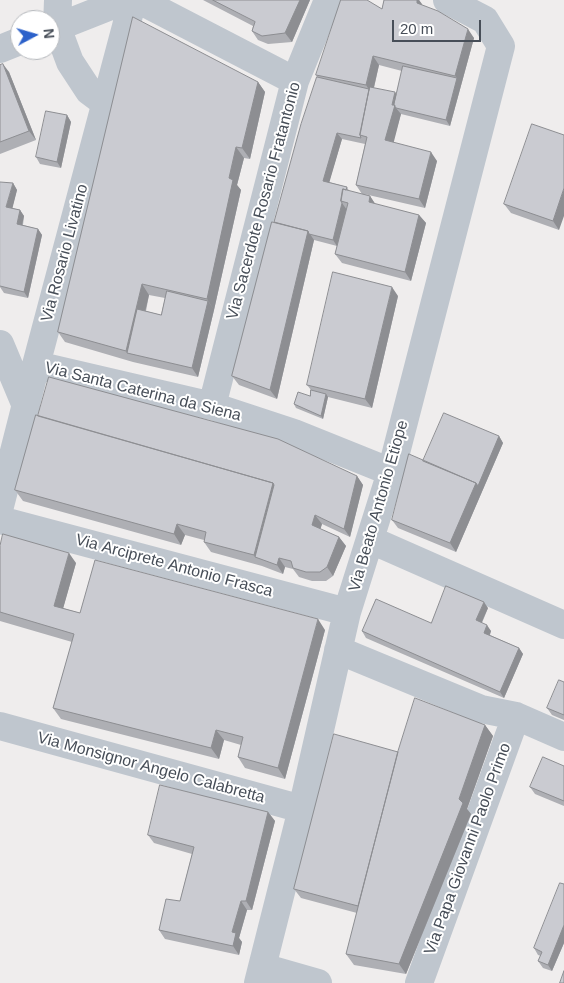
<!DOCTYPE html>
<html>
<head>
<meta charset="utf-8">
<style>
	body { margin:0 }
	#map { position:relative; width:564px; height:983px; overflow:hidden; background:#efeded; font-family:Helvetica,sans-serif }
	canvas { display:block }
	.north { position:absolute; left:10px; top:10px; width:50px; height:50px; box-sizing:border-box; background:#fff; border:1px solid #b5b8bc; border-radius:50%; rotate:84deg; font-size:14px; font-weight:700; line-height:20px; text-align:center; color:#474e58 }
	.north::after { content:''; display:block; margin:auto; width:18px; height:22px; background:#2c61ca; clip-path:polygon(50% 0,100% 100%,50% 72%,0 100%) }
	.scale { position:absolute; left:392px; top:20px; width:89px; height:22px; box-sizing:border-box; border:2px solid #474e58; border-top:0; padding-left:6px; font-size:15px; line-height:18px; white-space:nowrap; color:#474e58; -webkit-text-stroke:4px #fff; paint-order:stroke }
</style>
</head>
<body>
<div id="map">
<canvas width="564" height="983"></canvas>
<div class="north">N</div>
<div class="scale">20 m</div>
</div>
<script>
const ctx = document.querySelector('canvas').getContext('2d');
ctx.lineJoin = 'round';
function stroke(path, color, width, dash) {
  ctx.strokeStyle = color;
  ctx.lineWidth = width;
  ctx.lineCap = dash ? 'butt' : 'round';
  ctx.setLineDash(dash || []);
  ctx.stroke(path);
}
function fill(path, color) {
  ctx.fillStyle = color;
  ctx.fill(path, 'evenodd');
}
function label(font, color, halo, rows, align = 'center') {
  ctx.font = font + ' Helvetica,sans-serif';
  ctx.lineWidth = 4;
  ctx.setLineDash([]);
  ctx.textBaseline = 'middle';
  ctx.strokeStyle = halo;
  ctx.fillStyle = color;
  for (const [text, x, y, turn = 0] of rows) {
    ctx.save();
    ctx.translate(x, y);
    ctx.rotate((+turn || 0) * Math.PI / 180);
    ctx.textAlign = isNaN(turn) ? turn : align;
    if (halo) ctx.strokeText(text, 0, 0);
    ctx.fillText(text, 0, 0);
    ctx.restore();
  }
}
const street = new Path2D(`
	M58,0L57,27L70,62L89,91L105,103
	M139,0L295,81
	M50,30L126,0
	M0,49L20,41
	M0,344L26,406
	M36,365L212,406L294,433L391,472
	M212,406L295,81L328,0
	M0,506L36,365L133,0
	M0,520L347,612
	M371,540L564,625
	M338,650L481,709L516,716L564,737
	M0,726L302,809
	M262,967L318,983
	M258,983L302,809L347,612L391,472L501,46L485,20L447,0
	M419,983L516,716`);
const wall = new Path2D(`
	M203,0H310L292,42L268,44L258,40L252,31L253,26Z
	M384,0H419L422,5L474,38L450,126L401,114L393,142L437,161L425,208L364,194L370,196L375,204L419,215L426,223L411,281L342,263L335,254L337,246L314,240L277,399L239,385L232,376L274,222L317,77L316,75L382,9ZM379,65L402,71L396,95L374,88ZM342,139L365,144L356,185L362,194L349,191L347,187L329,182Z
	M0,65L9,72L36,140L0,154Z
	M258,82L265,92L250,159L244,158L237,185L241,190L214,310L198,377L133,362L65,342L58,332ZM149,295L165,298L161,315L146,311Z
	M67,115L71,122L61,168L40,164L36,157Z
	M564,135L559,230L511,213L504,204Z
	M13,183L17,190L12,208L20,210L24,216L23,225L38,229L42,235L28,298L4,293L0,287Z
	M398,296L372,408L328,397L323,419L296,408L294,404L310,396L311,390L307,385Z
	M499,436L503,443L456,552L398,528L392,520L423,461Z
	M357,476L363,485L350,537L322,524L320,529L339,537L346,546L333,576L326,581H312L299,577L293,569L285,567L283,574L262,566L211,552L204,542V540L185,535L181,545L23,501L15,490Z
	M0,546L76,563L63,608L80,613L325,630L285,779L245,768L238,757L241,745L224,740L219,759L61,719L53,708L72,642L0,621Z
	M488,608L482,623L491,631L490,635L519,648L523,654L504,698L366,638L362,631L431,623Z
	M564,682V720L552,715L547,708Z
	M485,725L493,736L467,809L471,814L406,974L354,965L346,954L357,913L301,898L294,889L398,752Z
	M564,766V806L535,794L530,787Z
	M268,812L275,821L252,910H247L239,938L242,942L239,955L165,939L159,930L180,901L192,854L154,843L148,835Z
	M564,884V943L552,971L543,968L538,961L541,956L538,955L534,948Z`);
const shadedWall = new Path2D(`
	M300,0H310L292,42L285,33Z
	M417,0H419L422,4L424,12L417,3Z
	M468,29L474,38L450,126L446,120L457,78L455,76Z
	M373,56L379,65L373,91L371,93L366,85Z
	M3,64L9,72L36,140L29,131Z
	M258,82L265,92L250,159L242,148Z
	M395,92L401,101L396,108L401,114L392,149L385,140Z
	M67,115L71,122L61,168L57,162Z
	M337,133L342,139L328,187L323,181Z
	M236,147L244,158L237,185L241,190L214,310L207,299L229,178Z
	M431,152L437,161L425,208L419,199Z
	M13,183L17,190L11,214L6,207Z
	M564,188V216L559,230L553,221Z
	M370,196L376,205L369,202Z
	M342,203L347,210L337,246L333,240Z
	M20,210L24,216L21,230L17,224Z
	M419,215L426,223L411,281L405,272Z
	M38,229L42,235L28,298L24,292Z
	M308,231L314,240L277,399L270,390Z
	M142,284L149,295L135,355L127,353L126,351Z
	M392,287L398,296L372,408L365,399Z
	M208,301L214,310L198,377L192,368Z
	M326,394L328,397L323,419L321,416Z
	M499,436L503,443L456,552L450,543L476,483Z
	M357,476L363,485L350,537L344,529Z
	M273,483L280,494L255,557L254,555Z
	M315,515L322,524L319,534L312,525Z
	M177,524L185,535L181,545L174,534Z
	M339,537L346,546L333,576L327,567Z
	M69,553L76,563L61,616L54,606Z
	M279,558L285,567L283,574L277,565Z
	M484,602L488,608L480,626L476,620Z
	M318,619L325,630L285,779L278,768Z
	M487,625L491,631L488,639L484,633Z
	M519,648L523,654L504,698L500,692Z
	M485,725L493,736L467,809L471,814L406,974L399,964L459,799Z
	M216,730L224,740L219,759L211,748Z
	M268,812L275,821L252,910L246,901Z
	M241,901L247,910L239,938L242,942L239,955L233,946L232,932Z
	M564,925V943L552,971L548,965Z`);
const building = new Path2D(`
	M213,0H300L285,33L262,36L252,31L255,22Z
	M341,0H367L382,9L384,0H417V3L438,11L468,29L455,76L373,56L366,85L316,75Z
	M133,17L258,82L242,148L236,147L229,178L233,180L207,299L142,284L126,351L58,332Z
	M3,64L29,131L0,142V65Z
	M403,66L457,78L446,120L396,108L394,105Z
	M317,77L369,89L360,135L361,138L337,133L323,181L347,187L346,190L343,189L341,201L342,203L333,240L309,234L308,231L274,222L301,124Z
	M370,87L395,92L392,105H395L385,140L431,152L419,199L356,185L367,137L360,135Z
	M46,111L67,115L57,162L36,157Z
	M532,124L564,135V188L553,221L504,204Z
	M0,182L13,183L6,207L20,210L17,224L38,229L24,292L0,286Z
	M343,189L370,196L369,202L419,215L405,272L335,254L348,203L341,201Z
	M272,222L308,231L270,390L232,376Z
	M333,272L392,287L365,399L307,385Z
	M167,291L208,301L192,368L127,353L137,309L161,315Z
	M49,377L278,439L357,476L344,529L315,515L312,525L339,537L327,567L320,572H306L293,568L291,561L279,558L277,565L255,557L274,485L273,483L38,416Z
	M311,390L326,394L321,416L294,404L298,392L310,396Z
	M444,413L499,436L478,486L476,483L423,461Z
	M36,415L273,483L254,555L204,542L206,532L177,524L174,534L15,490Z
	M409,454L476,483L450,543L392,520Z
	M3,534L69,553L54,606L80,613L95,560L318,619L278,768L238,757L243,737L216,730L211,748L53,708L74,634L0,612V546Z
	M446,586L484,602L476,620L487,625L484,633L519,648L500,692L362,631L376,599L431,623Z
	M559,680L564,682V715L547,708Z
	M415,698L485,725L459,799L463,803L399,964L346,954L398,751Z
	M334,734L398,752L358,906L294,889Z
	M543,757L564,766V801L530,787Z
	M160,785L268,812L246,901H241L232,932L236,933L233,946L159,930L166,899L180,901L194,847L148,835Z
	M560,883L564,884V925L548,965L538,961L542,952L534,948Z
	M564,971V983H560Z`);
const streetNames = [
	["Via Sacerdote Rosario Fratantonio",264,201,-75],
	["Via Rosario Livatino",65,253,-75],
	["Via Santa Caterina da Siena",143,392,14],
	["Via Beato Antonio Etiope",379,506,-74],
	["Via Arciprete Antonio Frasca",174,566,15],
	["Via Monsignor Angelo Calabretta",151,768,15],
	["Via Papa Giovanni Paolo Primo",468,849,-70]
];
stroke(street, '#bfc6ce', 28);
fill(wall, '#aeafb4');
fill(shadedWall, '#8d8e92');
fill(building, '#cacbd1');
stroke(building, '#8d8e92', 1);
label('16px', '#474e58', '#fff', streetNames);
</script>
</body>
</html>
